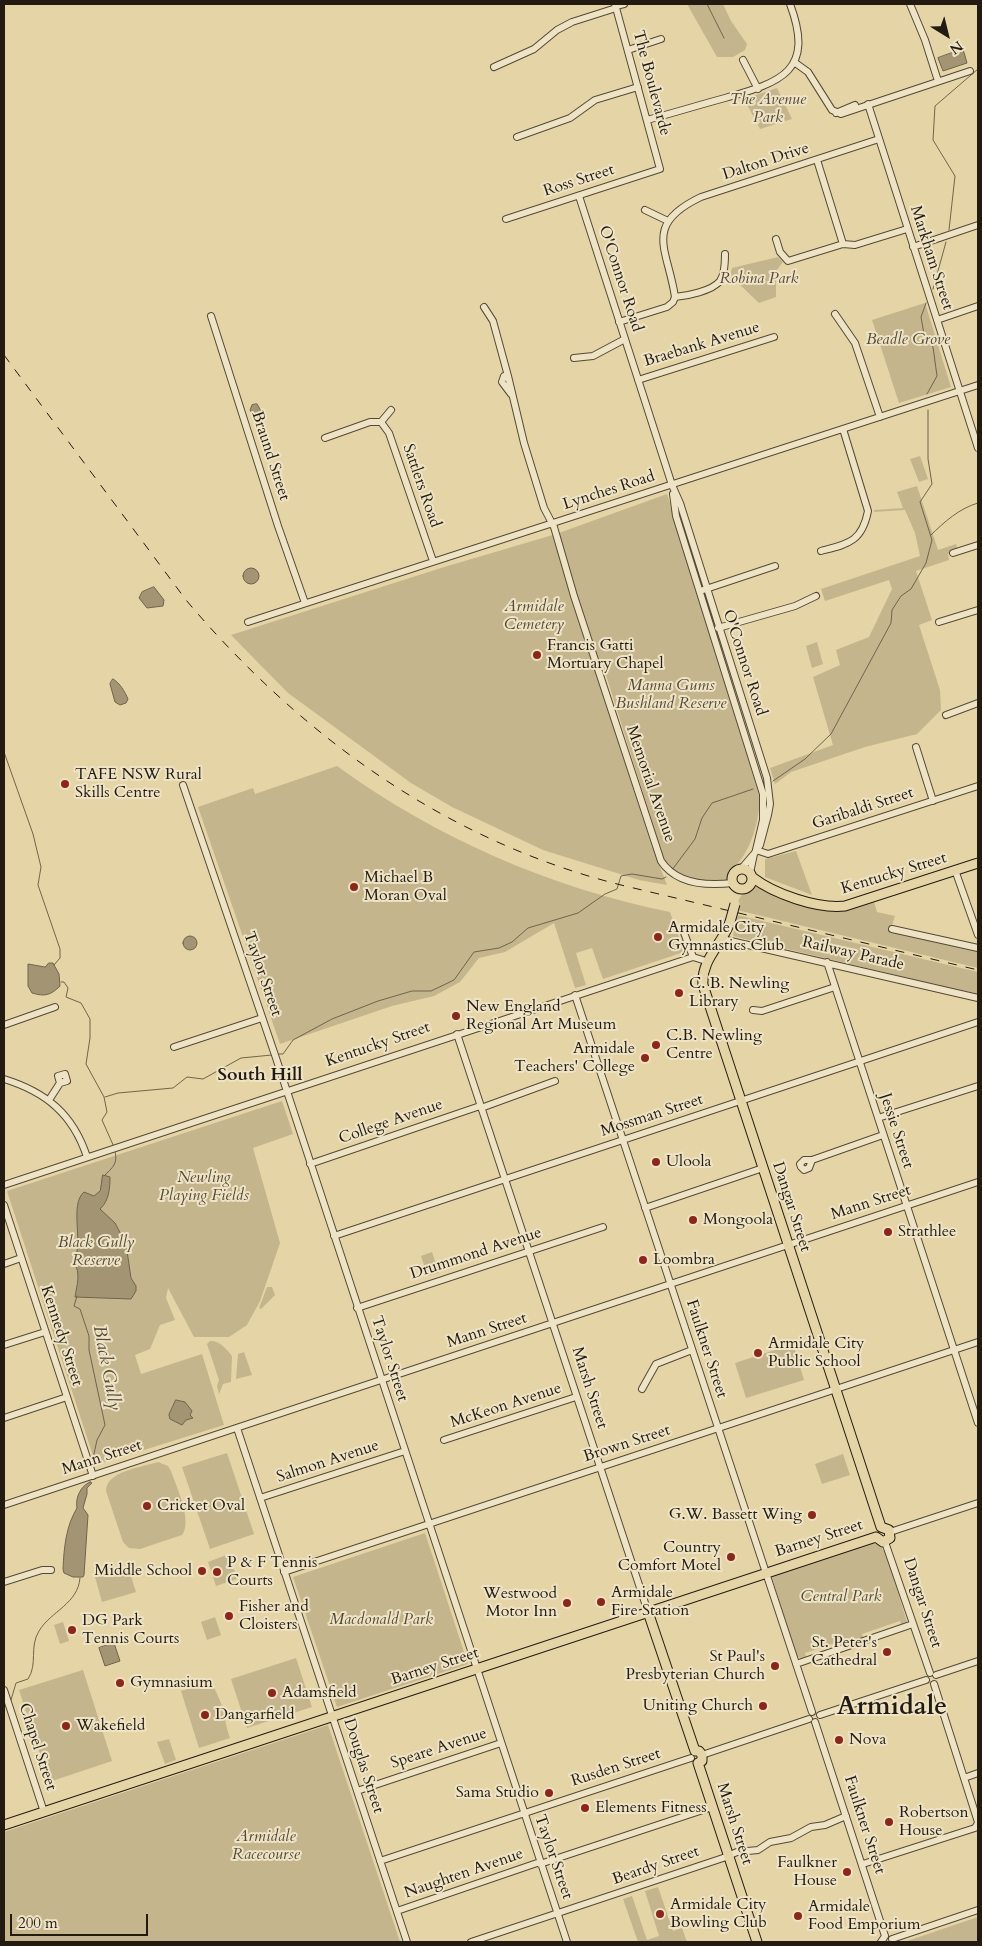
<!DOCTYPE html>
<html>
<head>
<meta charset="utf-8">
<style>
	body { margin:0 }
	#map { position:relative; width:982px; height:1946px; overflow:hidden; background:#e5d4a6; font-family:Cardo,serif }
	canvas { display:block }
	.frame { position:absolute; inset:0; border:5px solid #231b11; pointer-events:none }
	.north { position:absolute; left:922px; top:10px; width:50px; height:50px; -webkit-text-stroke:4px #eee3c5; paint-order:stroke; rotate:144deg; font-size:14px; font-weight:700; line-height:20px; text-align:center; color:#231b11 }
	.north::after { content:''; display:block; margin:auto; width:18px; height:22px; background:#231b11; clip-path:polygon(50% 0,100% 100%,50% 72%,0 100%) }
	.scale { position:absolute; left:10px; top:1914px; width:138px; height:22px; box-sizing:border-box; border:2px solid #231b11; border-top:0; padding-left:6px; font-size:15px; line-height:18px; white-space:nowrap; color:#231b11; -webkit-text-stroke:4px #eee3c5; paint-order:stroke }
</style>
</head>
<body>
<div id="map">
<canvas width="982" height="1946"></canvas>
<div class="frame"></div>
<div class="north">N</div>
<div class="scale">200 m</div>
</div>
<script>
const ctx = document.querySelector('canvas').getContext('2d');
ctx.lineJoin = 'round';
function fill(path, color) {
  ctx.fillStyle = color;
  ctx.fill(path, 'evenodd');
}
function stroke(path, color, width, dash) {
  ctx.strokeStyle = color;
  ctx.lineWidth = width;
  ctx.lineCap = dash ? 'butt' : 'round';
  ctx.setLineDash(dash || []);
  ctx.stroke(path);
}
function label(font, color, halo, rows, align = 'center') {
  ctx.font = font + ' Cardo,serif';
  ctx.lineWidth = 4;
  ctx.setLineDash([]);
  ctx.textBaseline = 'middle';
  ctx.strokeStyle = halo;
  ctx.fillStyle = color;
  for (const [text, x, y, turn = 0] of rows) {
    ctx.save();
    ctx.translate(x, y);
    ctx.rotate((+turn || 0) * Math.PI / 180);
    ctx.textAlign = isNaN(turn) ? turn : align;
    if (halo) ctx.strokeText(text, 0, 0);
    ctx.fillText(text, 0, 0);
    ctx.restore();
  }
}
const green = new Path2D(`
	M687,4H723L731,21L747,44L745,50L733,57H717Z
	M777,88L792,119L760,129L744,99Z
	M778,257L783,262L776,271V297L759,303L737,282L729,280L732,268Z
	M925,303L951,387L899,403L872,320Z
	M920,456L928,479L919,482L910,459Z
	M917,486L938,550L956,544L958,550L948,554L949,560L916,571L932,620L919,625L940,690L941,710L917,734L865,747L791,772L775,784L770,768L833,745L813,677L840,665L836,650L869,637L892,589L889,580L825,601L821,589L920,556L915,533L905,510L874,512V510L903,508L897,492Z
	M667,494L760,798C759,817 754,839 744,855C739,863 732,869 727,877L726,882C701,881 685,880 665,863L601,659L592,661L651,843L667,885L639,880L543,850L452,807L411,783L288,693L231,635L441,568L556,534Z
	M817,642L823,664L812,668L806,646Z
	M337,766C436,838 551,888 670,912L684,952L603,979L592,948L576,953L586,985L575,988L554,923L505,952L479,958L460,982L434,996L392,1006L280,1044L198,807L253,788L255,794Z
	M796,851L812,895L765,877V859Z
	M754,887H762C808,907 823,919 874,902L877,912L895,916L890,932L909,934L978,950V968L737,910C736,899 744,890 754,887Z
	M737,915L978,972V995L733,936Z
	M282,1101L293,1134L253,1148L280,1243L260,1301L247,1325L229,1337H194L168,1288L166,1298L175,1320L160,1325L150,1349L135,1355L141,1374L202,1354L224,1425L96,1465L7,1191Z
	M432,1252L439,1273L428,1276L421,1256Z
	M267,1287H272L275,1295L261,1309L259,1308Z
	M210,1341C221,1341 226,1349 232,1356L231,1382L223,1384L219,1394L217,1386L219,1380L207,1344Z
	M793,1344L804,1380L746,1398L735,1363Z
	M244,1352L252,1375L236,1379L238,1354Z
	M227,1453L254,1534L210,1549L182,1467Z
	M843,1454L850,1475L822,1484L815,1464Z
	M158,1462L168,1466L171,1471C176,1486 193,1521 182,1535L140,1549L129,1548L123,1542L106,1491C106,1471 143,1467 158,1462Z
	M425,1533L468,1664L337,1707L293,1577Z
	M870,1543L879,1544L886,1554L907,1622L901,1625L900,1621L862,1634L863,1638L855,1641L853,1637L805,1653L806,1657L800,1658L797,1656L772,1578L773,1575Z
	M229,1554L237,1579L216,1586L208,1562Z
	M128,1567L136,1592L102,1602L95,1577Z
	M215,1617L221,1635L207,1640L201,1622Z
	M63,1622L69,1641L60,1644L54,1625Z
	M296,1658L312,1707L247,1728L231,1679Z
	M83,1670L112,1761L49,1782L19,1690Z
	M212,1681C214,1690 220,1698 222,1707C225,1717 226,1727 230,1738L199,1748L181,1691Z
	M328,1725L400,1942H4V1832Z
	M169,1739L176,1760L165,1764L157,1742Z
	M658,1887L673,1931L682,1928L687,1942H638L623,1899L632,1896L647,1940L659,1936L645,1891Z
	M978,1917V1942H904Z`);
const water = new Path2D(`
	M963,49L967,63L943,71L938,58Z
	M257,404L264,416L262,425L258,424L250,410L252,405Z
	M243 576a8 8 0 1 1 16 0a8 8 0 1 1-16 0Z
	M154,587L164,600L163,606L147,608L139,598L142,592Z
	M113,679C120,683 125,692 128,699L126,703L120,705L115,702L110,684Z
	M183 943a7 7 0 1 1 14 0a7 7 0 1 1-14 0Z
	M49,963H53L59,974L60,986C51,995 45,997 32,993L28,986V964L45,967Z
	M103,1175L110,1177C110,1188 109,1201 100,1209L115,1223L126,1244L131,1278L136,1286V1291L131,1299L75,1297C77,1284 81,1274 74,1262C84,1241 69,1205 84,1192L94,1196L100,1191Z
	M176,1400L185,1402L192,1411L190,1415L193,1418L186,1420L182,1425L170,1419L169,1415Z
	M90,1482L92,1483L87,1488V1494L83,1508L88,1515L84,1575L83,1577H73L64,1573L63,1569C64,1547 66,1526 77,1508C75,1497 81,1486 90,1482Z
	M114,1643L120,1661L105,1666L99,1648Z`);
const stream = new Path2D(`
	M707,4L724,38
	M949,230L955,176L933,140L935,106L978,69
	M933,289L946,242
	M926,303L921,317L924,334L933,347L937,376L927,394
	M931,535C944,522 960,508 978,503
	M4,752L33,834L41,867L38,885L60,949V958L54,965
	M773,781L805,759L831,734L891,623L892,610L901,596L911,589L926,563L932,540L920,502L932,484L928,459V410
	M672,870L695,839L702,818L712,803L753,789
	M61,982H64L68,988L66,997L81,1003L90,1019V1038L86,1064L104,1097L107,1112L102,1120L114,1147
	M279,1054H283L293,1040L332,1019L378,1001L412,991H431L454,980L474,952L499,948L512,942L528,928L578,913L605,894L617,889L621,876L632,874L662,879L666,877
	M105,1097L118,1093L173,1088L187,1077L203,1079L241,1058L272,1055
	M104,1176C113,1167 118,1164 115,1151
	M77,1296L74,1306L80,1309L89,1336V1350L105,1425L97,1440L92,1463
	M11,1700L16,1683L28,1679C38,1664 29,1647 39,1631C51,1611 78,1604 80,1578
	M4,1709L5,1708`);
const minor = new Path2D(`
	M910,4L925,40L938,81
	M616,6L624,4
	M628,50L661,39
	M743,60L758,89
	M794,62L808,72L832,110L841,114L970,71
	M494,67L534,49L557,30L572,22L616,8
	M868,104L978,448
	M836,113L855,105
	M647,120C673,113 699,105 725,98C782,82 815,71 790,4
	M517,137L570,118L595,100L638,87
	M817,160L843,244
	M579,196L672,485L680,503L767,778L770,804L768,815L760,845L754,854L750,873
	M645,210L668,221
	M506,219L660,169L615,4
	M776,239L780,252L788,261L843,244L855,245L907,229
	M913,247L978,225
	M675,297C668,249 642,225 701,197L879,139
	M675,297C687,296 712,291 720,281C725,274 725,262 725,254
	M484,307L493,321L508,376
	M835,314L855,343L880,417
	M211,316L278,526L305,603
	M937,320L978,306
	M619,322L667,307L673,302L675,297
	M574,358L593,356L625,339
	M638,380L774,337
	M511,394L502,382L504,376H508L524,443L544,508L554,527L574,596L661,861C676,884 707,886 733,883
	M381,422L391,410
	M325,438L370,422H381L389,433L433,561
	M673,494L676,516L763,794V820L756,850
	M821,551C848,544 862,542 868,511L843,429
	M953,553L978,545
	M703,590L775,566
	M248,622L978,385
	M939,622L978,610
	M718,628L795,606L816,596
	M946,715L978,703
	M916,747L933,801
	M183,785L276,1058L567,1942
	M756,850L768,854L978,786
	M741,869L753,855
	M955,870L978,935
	M892,929L978,948
	M683,930L693,957
	M722,939L978,998
	M827,962L978,1423
	M575,995L812,1712
	M753,1010L762,1011L835,987
	M4,1025L55,1007
	M457,1034L648,1612
	M174,1047L262,1018
	M4,1079C46,1092 73,1114 87,1157
	M49,1100L60,1083L67,1081L65,1074L58,1076L60,1083
	M481,1108L555,1081
	M878,1118L978,1086
	M812,1160L809,1168L804,1170L801,1167L800,1164L804,1160H812L883,1135
	M310,1164L480,1106
	M4,1185L693,957L706,961
	M4,1205L93,1476
	M645,1208L763,1168
	M334,1236L978,1022
	M4,1264L21,1258
	M357,1308L603,1227
	M4,1345L45,1332
	M642,1389L656,1364L692,1350
	M4,1418L67,1397
	M237,1428L407,1942
	M444,1440L576,1397
	M260,1498L405,1451
	M4,1505L978,1182
	M890,1532L978,1503
	M885,1542L930,1673
	M284,1572L978,1342
	M4,1582L42,1570H51
	M796,1664L913,1624
	M936,1675L978,1661
	M934,1684L978,1822
	M4,1690L44,1812
	M820,1715L926,1680
	M815,1722L885,1936
	M702,1755L809,1719
	M964,1778L978,1773
	M357,1791L501,1743
	M380,1861L691,1758
	M540,1864L712,1807
	M863,1864L975,1828L978,1823
	M397,1911L540,1862
	M892,1939L978,1910
	M471,1942L723,1858L737,1852L758,1850L770,1842L791,1838L811,1827L825,1825L846,1816
	M881,1942L885,1936`);
const major = new Path2D(`
	M732 879a10 10 0 1 1 20 0a10 10 0 1 1-20 0Z
	M752,877C774,894 817,909 845,906L978,863
	M730,922C722,945 701,959 703,985L881,1527
	M876,1537L883,1542L890,1538L889,1530L881,1527
	M648,1612L695,1751
	M695,1751H699L702,1755V1761L698,1763
	M698,1763L757,1942
	M4,1825L876,1537`);
const rail = new Path2D(`
	M4,355L186,600C301,736 446,841 621,885L978,970`);
const majorBridge = new Path2D(`
	M730,922L735,904`);
const markers = [
	[537,655,5,"#8f2418"],
	[65,784,5,"#8f2418"],
	[354,887,5,"#8f2418"],
	[658,937,5,"#8f2418"],
	[679,993,5,"#8f2418"],
	[456,1016,5,"#8f2418"],
	[656,1045,5,"#8f2418"],
	[645,1058,5,"#8f2418"],
	[656,1162,5,"#8f2418"],
	[693,1220,5,"#8f2418"],
	[888,1232,5,"#8f2418"],
	[643,1260,5,"#8f2418"],
	[758,1353,5,"#8f2418"],
	[147,1506,5,"#8f2418"],
	[812,1515,5,"#8f2418"],
	[731,1557,5,"#8f2418"],
	[202,1571,5,"#8f2418"],
	[217,1572,5,"#8f2418"],
	[601,1602,5,"#8f2418"],
	[567,1603,5,"#8f2418"],
	[229,1616,5,"#8f2418"],
	[72,1630,5,"#8f2418"],
	[887,1652,5,"#8f2418"],
	[775,1666,5,"#8f2418"],
	[120,1683,5,"#8f2418"],
	[272,1693,5,"#8f2418"],
	[763,1706,5,"#8f2418"],
	[205,1715,5,"#8f2418"],
	[66,1726,5,"#8f2418"],
	[839,1740,5,"#8f2418"],
	[549,1793,5,"#8f2418"],
	[585,1808,5,"#8f2418"],
	[889,1822,5,"#8f2418"],
	[847,1872,5,"#8f2418"],
	[660,1914,5,"#8f2418"],
	[798,1916,5,"#8f2418"]
];
const streetNames = [
	["The Boulevarde",651,83,75],
	["Dalton Drive",766,162,-18],
	["Ross Street",579,181,-18],
	["Markham Street",931,258,72],
	["O'Connor Road",620,279,72],
	["Braebank Avenue",702,345,-17],
	["Braund Street",270,456,72],
	["Sattlers Road",421,486,71],
	["Lynches Road",609,491,-18],
	["O'Connor Road",744,663,72],
	["Memorial Avenue",650,784,71],
	["Garibaldi Street",863,809,-18],
	["Kentucky Street",894,874,-17],
	["Railway Parade",853,954,13],
	["Taylor Street",262,974,71],
	["Kentucky Street",378,1045,-19],
	["Mossman Street",652,1116,-18],
	["College Avenue",391,1122,-19],
	["Jessie Street",896,1131,72],
	["Mann Street",871,1203,-18],
	["Dangar Street",791,1207,72],
	["Drummond Avenue",476,1254,-18],
	["Mann Street",487,1331,-18],
	["Kennedy Street",61,1336,72],
	["Faulkner Street",706,1349,72],
	["Taylor Street",389,1359,72],
	["Marsh Street",589,1388,72],
	["McKeon Avenue",506,1406,-18],
	["Brown Street",627,1444,-18],
	["Mann Street",102,1458,-18],
	["Salmon Avenue",328,1462,-18],
	["Barney Street",819,1539,-18],
	["Dangar Street",922,1603,72],
	["Barney Street",435,1667,-18],
	["Chapel Street",37,1747,72],
	["Speare Avenue",439,1749,-18],
	["Douglas Street",363,1766,72],
	["Rusden Street",616,1768,-18],
	["Marsh Street",734,1824,72],
	["Faulkner Street",864,1825,72],
	["Taylor Street",553,1857,71],
	["Beardy Street",656,1866,-19],
	["Naughten Avenue",464,1874,-19]
];
const parkNames = [
	["The Avenue",768,100],
	["Park",768,118],
	["Robina Park",759,279],
	["Beadle Grove",908,340],
	["Armidale",534,607],
	["Cemetery",534,625],
	["Manna Gums",671,686],
	["Bushland Reserve",671,704],
	["Newling",204,1178],
	["Playing Fields",204,1196],
	["Black Gully",96,1243],
	["Reserve",96,1261],
	["Central Park",841,1597],
	["Macdonald Park",381,1620],
	["Armidale",266,1837],
	["Racecourse",266,1855]
];
const poiNames = [
	["Francis Gatti",547,646],
	["Mortuary Chapel",547,664],
	["TAFE NSW Rural",75,775],
	["Skills Centre",75,793],
	["Michael B",364,878],
	["Moran Oval",364,896],
	["Armidale City",668,928],
	["Gymnastics Club",668,946],
	["C. B. Newling",689,984],
	["Library",689,1002],
	["New England",466,1007],
	["Regional Art Museum",466,1025],
	["C.B. Newling",666,1036],
	["Centre",666,1054],
	["Armidale",635,1049,"right"],
	["Teachers' College",635,1067,"right"],
	["Uloola",666,1162],
	["Mongoola",703,1220],
	["Strathlee",898,1232],
	["Loombra",653,1260],
	["Armidale City",768,1344],
	["Public School",768,1362],
	["Cricket Oval",157,1506],
	["G.W. Bassett Wing",802,1515,"right"],
	["Country",721,1548,"right"],
	["Comfort Motel",721,1566,"right"],
	["P & F Tennis",227,1563],
	["Courts",227,1581],
	["Middle School",192,1571,"right"],
	["Armidale",611,1593],
	["Fire Station",611,1611],
	["Westwood",557,1594,"right"],
	["Motor Inn",557,1612,"right"],
	["Fisher and",239,1607],
	["Cloisters",239,1625],
	["DG Park",82,1621],
	["Tennis Courts",82,1639],
	["St. Peter's",877,1643,"right"],
	["Cathedral",877,1661,"right"],
	["St Paul's",765,1657,"right"],
	["Presbyterian Church",765,1675,"right"],
	["Gymnasium",130,1683],
	["Adamsfield",282,1693],
	["Uniting Church",753,1706,"right"],
	["Dangarfield",215,1715],
	["Wakefield",76,1726],
	["Nova",849,1740],
	["Sama Studio",539,1793,"right"],
	["Elements Fitness",595,1808],
	["Robertson",899,1813],
	["House",899,1831],
	["Faulkner",837,1863,"right"],
	["House",837,1881,"right"],
	["Armidale City",670,1905],
	["Bowling Club",670,1923],
	["Armidale",808,1907],
	["Food Emporium",808,1925]
];
const neighbourhoodNames = [
	["South Hill",260,1076]
];
const waterNames = [
	["Black Gully",106,1368,79]
];
const townNames = [
	["Armidale",892,1708]
];
fill(green, '#c4b58d');
fill(water, '#a39573');
stroke(water, '#70644c', 1);
stroke(stream, '#70644c', 1);
stroke(minor, '#544936', 8);
stroke(major, '#231b11', 11);
stroke(minor, '#eee3c5', 6);
stroke(major, '#e5d4a6', 9);
stroke(rail, '#231b11', 1, [9, 9]);
stroke(majorBridge, '#231b11', 11, []);
stroke(majorBridge, '#e5d4a6', 9);
for (const [x, y, r, color] of markers) {
  const dot = new Path2D();
  dot.arc(x, y, r, 0, 2 * Math.PI);
  ctx.fillStyle = color;
  ctx.fill(dot);
  stroke(dot, '#eee3c5', 2);
}
label('16px', '#231b11', '#eee3c5', streetNames);
label('italic 16px', '#534936', '#eee3c5', parkNames);
label('16px', '#231b11', '#eee3c5', poiNames, 'left');
label('bold 18px', '#231b11', '#eee3c5', neighbourhoodNames);
label('italic 18px', '#564c38', '#eee3c5', waterNames);
label('bold 26px', '#231b11', '#eee3c5', townNames);
</script>
</body>
</html>
